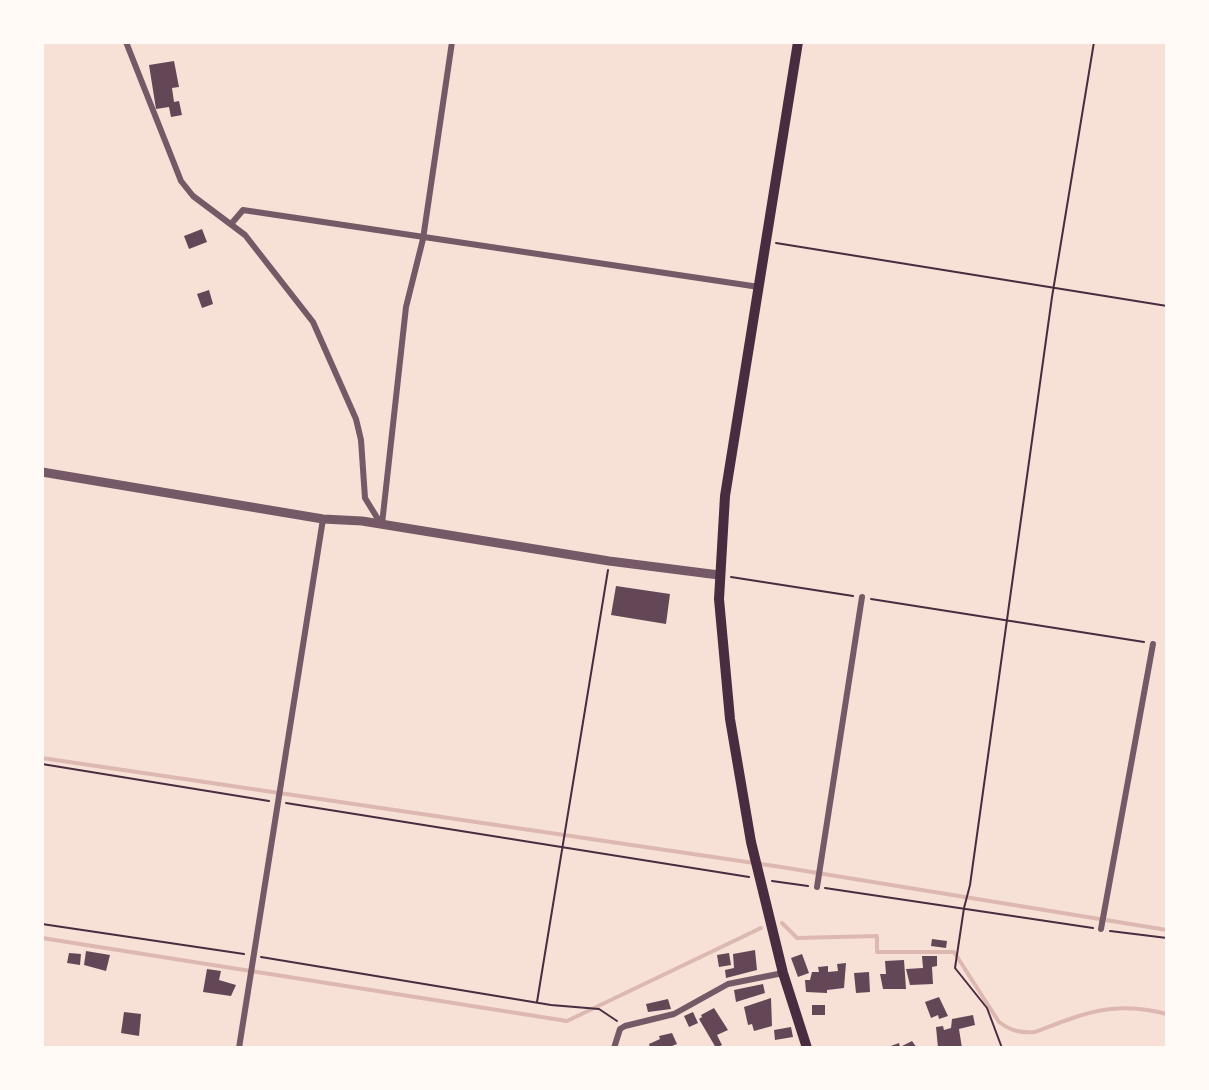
<!DOCTYPE html>
<html>
<head>
<meta charset="utf-8">
<style>
	body { margin:0 }
	#map { position:relative; width:1209px; height:1090px; overflow:hidden; background:#f7e1d7; font-family:"Work Sans",sans-serif }
	canvas { display:block }
	.frame { position:absolute; inset:0; border:44px solid #fffaf5; pointer-events:none }
</style>
</head>
<body>
<div id="map">
<canvas width="1209" height="1090"></canvas>
<div class="frame"></div>
</div>
<script>
const ctx = document.querySelector('canvas').getContext('2d');
ctx.lineJoin = 'round';
function stroke(path, color, width, dash) {
  ctx.strokeStyle = color;
  ctx.lineWidth = width;
  ctx.lineCap = dash ? 'butt' : 'round';
  ctx.setLineDash(dash || []);
  ctx.stroke(path);
}
function fill(path, color) {
  ctx.fillStyle = color;
  ctx.fill(path, 'evenodd');
}
const stream = new Path2D(`
	M42,758L781,867L1167,930
	M782,923L797,938L877,936V952H954L999,1022C1011,1031 1020,1033 1035,1032C1085,1013 1113,1000 1167,1014
	M42,938L567,1021L761,928`);
const building = new Path2D(`
	M174,61L179,87L172,88L174,102L179,101L182,115L171,117L169,107L156,109L149,65Z
	M202,229L207,242L189,249L184,236Z
	M209,290L213,304L202,308L197,294Z
	M616,586L670,594L666,624L611,615Z
	M932,939L947,941L946,948L931,946Z
	M755,950L757,970L726,978L725,970L734,968L733,954Z
	M86,951L110,955L106,971L84,965Z
	M69,953L81,954L80,965L67,963Z
	M729,953L731,965L719,967L717,955Z
	M802,954L809,973L798,977L791,958Z
	M922,956H937V966L932,967L933,984L910,985L906,969L923,968Z
	M904,960L906,989H883L880,974H886L885,961Z
	M846,963L844,988L827,990V993L806,992L805,980H810L812,972H819L818,967L828,966V972L838,971L837,964Z
	M207,969L221,971L219,980L236,985L231,996L203,992Z
	M869,972L870,992L856,993L854,973Z
	M763,984L765,993L736,1002L734,990Z
	M939,997L948,1016L939,1019L938,1015L931,1018L925,1002Z
	M771,998L772,1026L754,1031L752,1024L748,1025L744,1007Z
	M668,999L671,1009L648,1012L646,1004Z
	M812,1005H825V1015H812Z
	M714,1008L728,1030L717,1035L722,1045L716,1048L699,1019L702,1017L701,1015Z
	M124,1012L141,1014L139,1036L121,1033Z
	M693,1012L698,1023L689,1027L684,1016Z
	M973,1015L975,1025L959,1029L962,1048H938L936,1027L943,1026L944,1030L951,1028L952,1019Z
	M791,1027L793,1037L775,1040L774,1030Z
	M672,1033L677,1044L672,1046L673,1048H650L649,1044L660,1039L659,1036Z
	M912,1041L917,1048H885L899,1043L900,1047Z`);
const path = new Path2D(`
	M776,243L1167,306
	M731,577L853,596
	M871,599L1144,642
	M42,764L269,801
	M286,803L749,877
	M772,881L808,886
	M825,888L1093,928
	M42,924L244,954
	M1110,931L1167,938
	M261,957L551,1005L599,1009L617,1021
	M537,1002L608,570
	M1002,1048L987,1008L955,968L964,908L970,885L1052,297L1094,42`);
const minor = new Path2D(`
	M126,42L181,181L193,196L245,235L313,322L356,419L361,440L365,498L381,524
	M232,223L243,210L759,287
	M382,524L406,307L423,239L452,42
	M817,887L862,597
	M1101,929L1153,644
	M239,1048L323,519
	M614,1048L620,1029L625,1026L674,1014L728,984L783,973`);
const tertiary = new Path2D(`
	M42,472L323,519L362,521L609,561L719,575`);
const secondary = new Path2D(`
	M798,42L725,496L719,599L730,719L751,842L783,973L807,1048`);
stroke(stream, '#dcb8b0', 4);
fill(building, '#644757');
stroke(path, '#4a2c40', 2);
stroke(minor, '#755966', 6);
stroke(tertiary, '#755966', 9);
stroke(secondary, '#4a2c40', 10);
</script>
</body>
</html>
